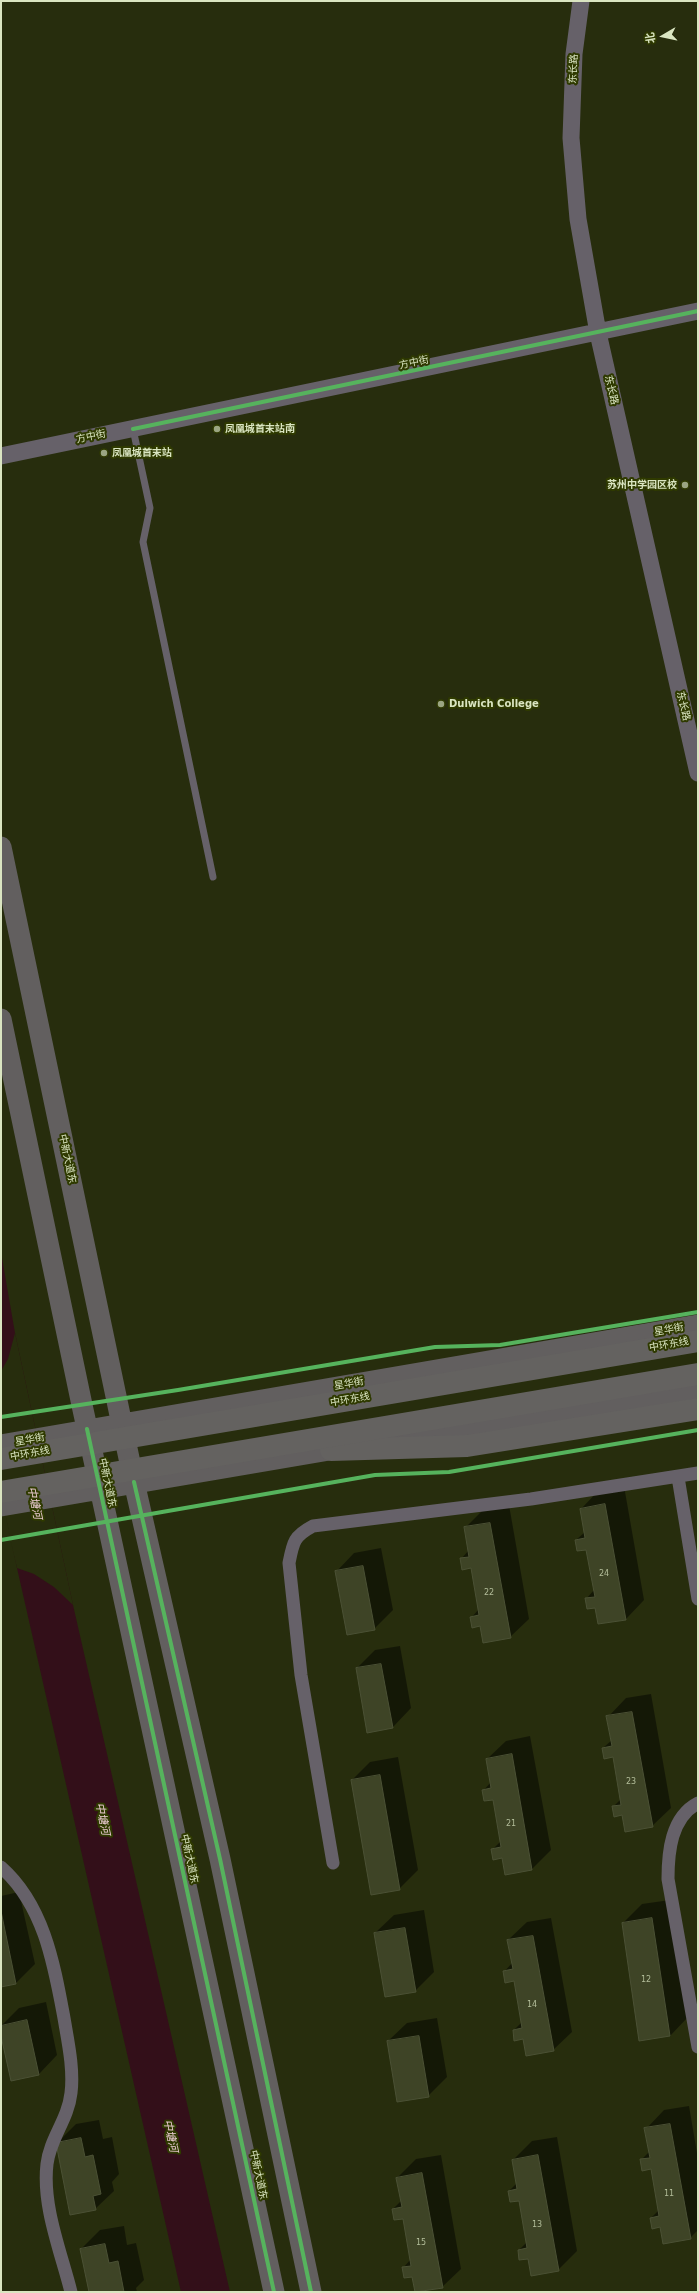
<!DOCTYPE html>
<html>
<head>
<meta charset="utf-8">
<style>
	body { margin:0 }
	#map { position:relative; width:699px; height:2293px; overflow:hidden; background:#272d0d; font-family:"DejaVu Sans","Noto Sans SC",sans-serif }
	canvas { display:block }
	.frame { position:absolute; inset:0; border:2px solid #dae5c1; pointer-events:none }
	.north { position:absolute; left:643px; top:16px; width:40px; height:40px; -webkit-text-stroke:3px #2f3a00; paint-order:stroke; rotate:261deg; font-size:11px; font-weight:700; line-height:16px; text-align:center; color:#dae5c1 }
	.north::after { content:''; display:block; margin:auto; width:14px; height:18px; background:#dae5c1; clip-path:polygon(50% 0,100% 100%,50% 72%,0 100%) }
</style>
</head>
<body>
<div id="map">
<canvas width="699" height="2293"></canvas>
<div class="frame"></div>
<div class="north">北</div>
</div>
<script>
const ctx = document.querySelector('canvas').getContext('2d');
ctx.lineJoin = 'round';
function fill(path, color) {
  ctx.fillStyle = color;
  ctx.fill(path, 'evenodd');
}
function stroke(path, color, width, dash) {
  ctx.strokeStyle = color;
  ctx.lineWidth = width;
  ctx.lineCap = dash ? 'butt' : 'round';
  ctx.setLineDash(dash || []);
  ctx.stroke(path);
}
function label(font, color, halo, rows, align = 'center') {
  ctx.font = font + ' "DejaVu Sans","Noto Sans SC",sans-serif';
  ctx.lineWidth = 4;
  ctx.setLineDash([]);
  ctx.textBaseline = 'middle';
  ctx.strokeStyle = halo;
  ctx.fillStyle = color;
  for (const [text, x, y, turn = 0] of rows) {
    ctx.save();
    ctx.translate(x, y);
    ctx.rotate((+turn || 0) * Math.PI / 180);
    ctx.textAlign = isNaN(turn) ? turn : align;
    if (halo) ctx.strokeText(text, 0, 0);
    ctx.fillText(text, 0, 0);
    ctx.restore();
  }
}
const water = new Path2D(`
	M1,1252L15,1333L73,1605L230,2292H181L17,1568L1,1491Z`);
const pier = new Path2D(`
	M15,1333L73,1605L54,1587L34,1574L17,1568L10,1538L1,1491V1371L8,1359Z`);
const shadow = new Path2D(`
	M624,1486L644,1600L626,1619L596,1607L586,1599L594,1590L587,1549L576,1540L585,1532L581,1509L599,1490Z
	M509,1505L529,1619L510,1637L481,1625L471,1618L479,1609L472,1567L461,1559L469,1550L465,1528L484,1509Z
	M381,1548L393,1610L374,1629L336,1572L354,1553Z
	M400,1646L411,1708L393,1727L357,1668L375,1650Z
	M651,1694L671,1808L652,1826L623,1814L613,1807L621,1799L614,1756L603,1748L612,1740L608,1717L626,1698Z
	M530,1736L551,1850L532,1869L505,1874L503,1857L493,1849L501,1841L493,1799L483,1791L491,1782L487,1759L506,1741Z
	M398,1757L418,1870L399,1889L352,1780L370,1762Z
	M19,1892L35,1964L16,1983L1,1986V1896Z
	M670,1900L688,2017L670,2036L623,1923L642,1904Z
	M424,1910L434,1972L415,1991L375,1933L394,1915Z
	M551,1918L572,2032L553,2050L524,2038L514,2030L522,2022L515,1980L504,1972L512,1963L508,1940L527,1922Z
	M46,2002L57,2055L39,2074L12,2080L1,2026L19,2008Z
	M437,2018L447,2077L428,2096L388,2041L407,2023Z
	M689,2106L698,2159V2230L690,2238L661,2226L651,2218L659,2210L652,2168L641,2160L650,2151L646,2129L664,2110Z
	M99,2120L103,2139L112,2137L119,2174L112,2182L114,2191L95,2209L57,2143L76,2124Z
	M557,2137L577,2251L558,2270L529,2258L519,2250L527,2242L520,2200L509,2191L517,2183L513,2160L532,2141Z
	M441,2155L461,2269L442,2287L416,2292L413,2275L403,2268L411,2259L404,2217L393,2209L401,2201L397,2178L416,2159Z
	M124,2226L127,2245L136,2243L144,2280L136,2288L137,2292H90L81,2249L100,2230Z`);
const building = new Path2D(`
	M605,1504L626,1620L598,1624L595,1608L587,1609L585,1598L595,1597L586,1550L577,1551L575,1540L585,1538L580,1509Z
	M490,1523L511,1638L483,1643L480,1626L472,1628L470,1617L479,1615L471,1568L462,1570L460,1558L469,1557L464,1527Z
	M363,1566L375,1630L347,1635L335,1571Z
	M381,1664L393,1728L367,1733L356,1668Z
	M632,1712L653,1827L625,1832L622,1815L614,1817L612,1806L621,1805L613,1757L604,1759L602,1748L612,1746L606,1716Z
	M512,1754L532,1870L505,1875L502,1858L493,1860L491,1849L501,1847L493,1800L484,1801L482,1790L491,1788L486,1759Z
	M380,1775L400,1890L371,1895L351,1780Z
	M1,1911L16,1984L1,1987Z
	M652,1918L670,2036L639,2041L622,1923Z
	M405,1928L416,1992L385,1997L374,1933Z
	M533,1936L554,2051L526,2056L523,2039L514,2041L513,2030L522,2028L514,1981L505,1983L503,1971L513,1969L507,1940Z
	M27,2020L39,2075L11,2081L1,2036V2026Z
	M419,2036L429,2097L397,2102L387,2041Z
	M670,2124L691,2239L663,2244L660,2227L652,2229L650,2218L659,2216L651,2169L642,2171L640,2159L650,2158L644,2128Z
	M81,2138L85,2157L93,2155L101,2194L93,2196L96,2210L70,2215L56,2143Z
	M538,2155L559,2271L531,2276L528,2259L519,2260L518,2250L527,2248L519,2201L510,2202L508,2191L517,2189L512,2160Z
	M422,2173L443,2288L415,2292L412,2277L404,2278L402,2267L411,2266L403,2219L394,2220L392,2209L402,2207L396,2178Z
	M105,2244L109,2263L118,2261L124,2292H89L80,2249Z`);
const service = new Path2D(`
	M133,429L150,508L143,542L213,877`);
const minor = new Path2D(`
	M678,1477L698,1599
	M698,1803C671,1817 668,1852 668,1879L698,2047
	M333,1863L301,1675L289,1563C293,1542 294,1536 313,1526L531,1499L698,1473
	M1,1867C44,1905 54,1964 64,2018C68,2042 74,2069 71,2093C68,2120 50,2138 47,2164C42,2206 61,2252 71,2292`);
const tertiary = new Path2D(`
	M581,1L574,54L571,138L578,219L598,333L698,773
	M1,456L698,311`);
const primary = new Path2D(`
	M1,847L134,1482L220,1859L311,2292
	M1,1019L82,1405L274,2292
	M382,1441L698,1388
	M1,1445L698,1325
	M1,1506L347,1447`);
const trunk = new Path2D(`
	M331,1450L467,1446L698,1409`);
const trunkBridge = new Path2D(`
	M1,1459L698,1341
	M1,1492L698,1374`);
const cycleway = new Path2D(`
	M133,429L698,311
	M1,1417L178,1390L435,1347L500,1345L698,1312
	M87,1429L274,2292
	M134,1482L220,1859L311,2292
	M1,1540L375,1475L449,1472L698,1430`);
const markers = [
	[217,429,4,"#9ba582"],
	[104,453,4,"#9ba582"],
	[685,485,4,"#9ba582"],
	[441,704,4,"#9ba582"]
];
const numberNames = [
	["24",604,1574],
	["22",489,1593],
	["23",631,1782],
	["21",511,1824],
	["12",646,1980],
	["14",532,2005],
	["11",669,2194],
	["13",537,2225],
	["15",421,2243]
];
const streetNames = [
	["东长路",574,69,-87],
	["方中街",414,363,-12],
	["东长路",611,390,77],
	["方中街",91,437,-12],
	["东长路",683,706,77],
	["中新大道东",67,1159,78],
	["星华街",669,1330,-10],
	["中环东线",669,1345,-10],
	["星华街",349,1384,-10],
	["中环东线",350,1400,-10],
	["星华街",30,1440,-10],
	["中环东线",30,1454,-10],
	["中新大道东",107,1483,78],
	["中新大道东",189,1859,78],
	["中新大道东",258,2175,78]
];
const poiNames = [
	["凤凰城首末站南",225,429],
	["凤凰城首末站",112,453],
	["苏州中学园区校",677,485,"right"],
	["Dulwich College",449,704]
];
const waterNames = [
	["中塘河",34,1503,78],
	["中塘河",102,1819,78],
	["中塘河",170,2136,78]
];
fill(water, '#330f19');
fill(pier, '#272d0d');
fill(shadow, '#0007');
fill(building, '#3e4426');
stroke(building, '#4b5135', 1);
stroke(service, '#666169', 7);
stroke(minor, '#666169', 13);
stroke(tertiary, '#666169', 17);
stroke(primary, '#625f5f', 21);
stroke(trunk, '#646260', 22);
stroke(trunkBridge, '#646260', 22);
stroke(cycleway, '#56b35d', 4);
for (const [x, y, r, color] of markers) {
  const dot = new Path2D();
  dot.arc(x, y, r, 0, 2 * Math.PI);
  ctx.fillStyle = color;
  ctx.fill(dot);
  stroke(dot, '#2f3a00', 1.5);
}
label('8px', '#b3bd9a', null, numberNames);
label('10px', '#dae5c1', '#2f3a00', streetNames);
label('bold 10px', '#dae5c1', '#2f3a00', poiNames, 'left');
label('italic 11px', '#f0cfd7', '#2f3a00', waterNames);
</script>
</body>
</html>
